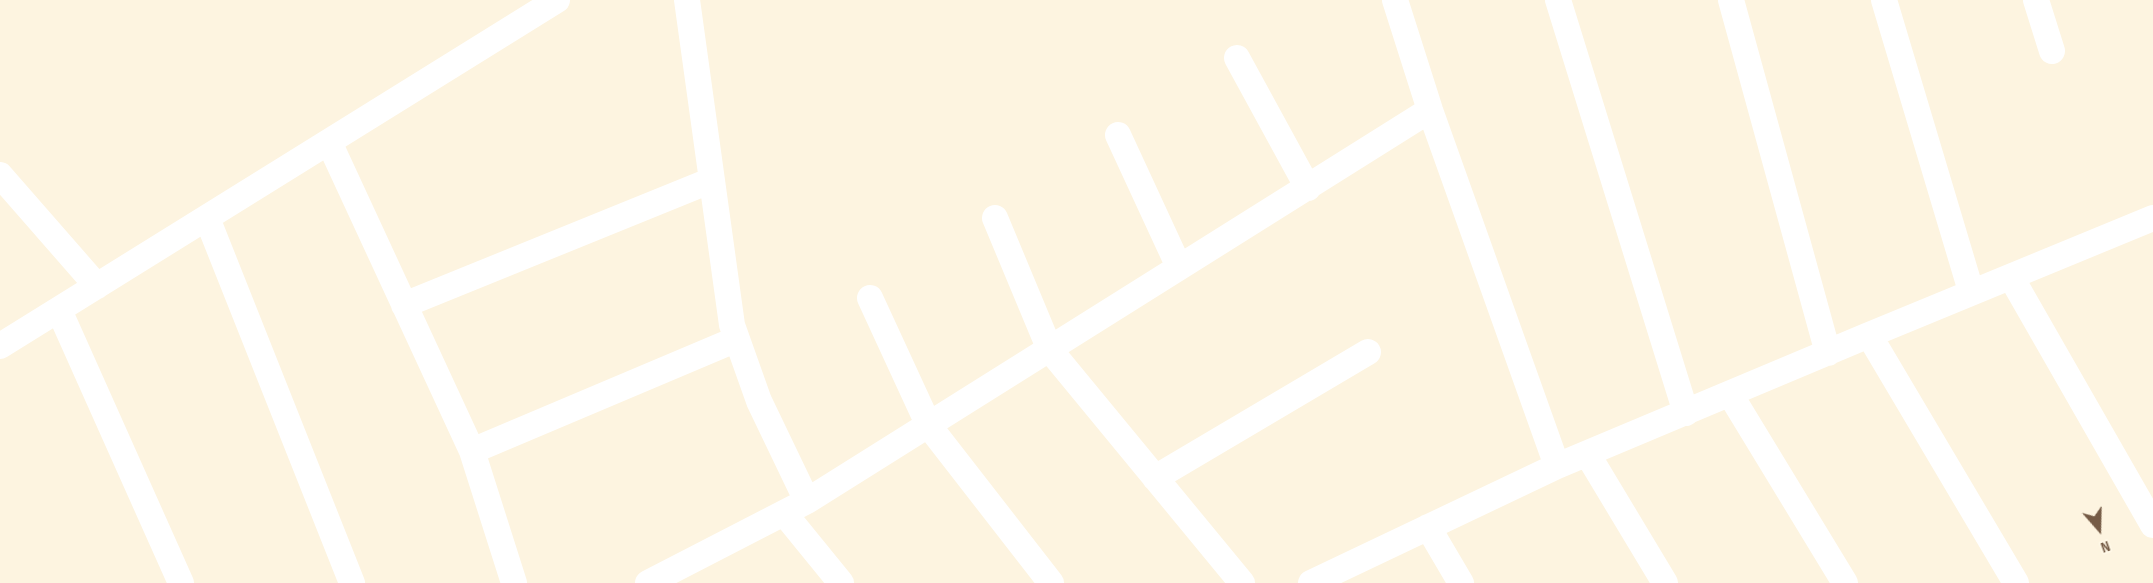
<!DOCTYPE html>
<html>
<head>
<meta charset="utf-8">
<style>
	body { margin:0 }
	#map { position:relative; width:2153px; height:583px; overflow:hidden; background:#fdf4e0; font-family:"Sofia Sans Condensed",sans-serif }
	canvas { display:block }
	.north { position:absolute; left:2069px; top:499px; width:60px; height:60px; -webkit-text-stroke:4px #fff8e7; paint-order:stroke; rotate:160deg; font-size:16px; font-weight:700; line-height:24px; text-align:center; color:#755b46 }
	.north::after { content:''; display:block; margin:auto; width:21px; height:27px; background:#755b46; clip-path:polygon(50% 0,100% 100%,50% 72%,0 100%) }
</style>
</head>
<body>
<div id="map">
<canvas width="2153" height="583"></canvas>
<div class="north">N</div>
</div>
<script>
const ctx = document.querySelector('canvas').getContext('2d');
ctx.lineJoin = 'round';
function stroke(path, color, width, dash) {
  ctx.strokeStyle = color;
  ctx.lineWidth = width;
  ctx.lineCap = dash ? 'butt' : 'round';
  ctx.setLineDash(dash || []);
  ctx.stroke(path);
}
const minor = new Path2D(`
	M687,0L732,325L759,401L807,501
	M1395,0L1430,110L1557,466
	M1558,0L1686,413
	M1731,0L1828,353
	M1884,0L1971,291
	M2036,0L2052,51
	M1237,58L1308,188
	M1118,135L1179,267
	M329,142L472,451L514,583
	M0,175L97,286
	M207,218L352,583
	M995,218L1050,350L1242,583
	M2011,277L2153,525
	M870,298L929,426L1051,583
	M404,305L712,180
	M59,310L181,583
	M0,346L557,0
	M1730,394L1845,583
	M472,451L737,339
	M1588,455L1665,583
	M1155,478L1368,352
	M784,513L841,583
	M1428,527L1461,583
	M648,583L807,501L1430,110
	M1311,583L1557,466L1869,335
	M2016,583L1869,335L2153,218`);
stroke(minor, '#fff', 26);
</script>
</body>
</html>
